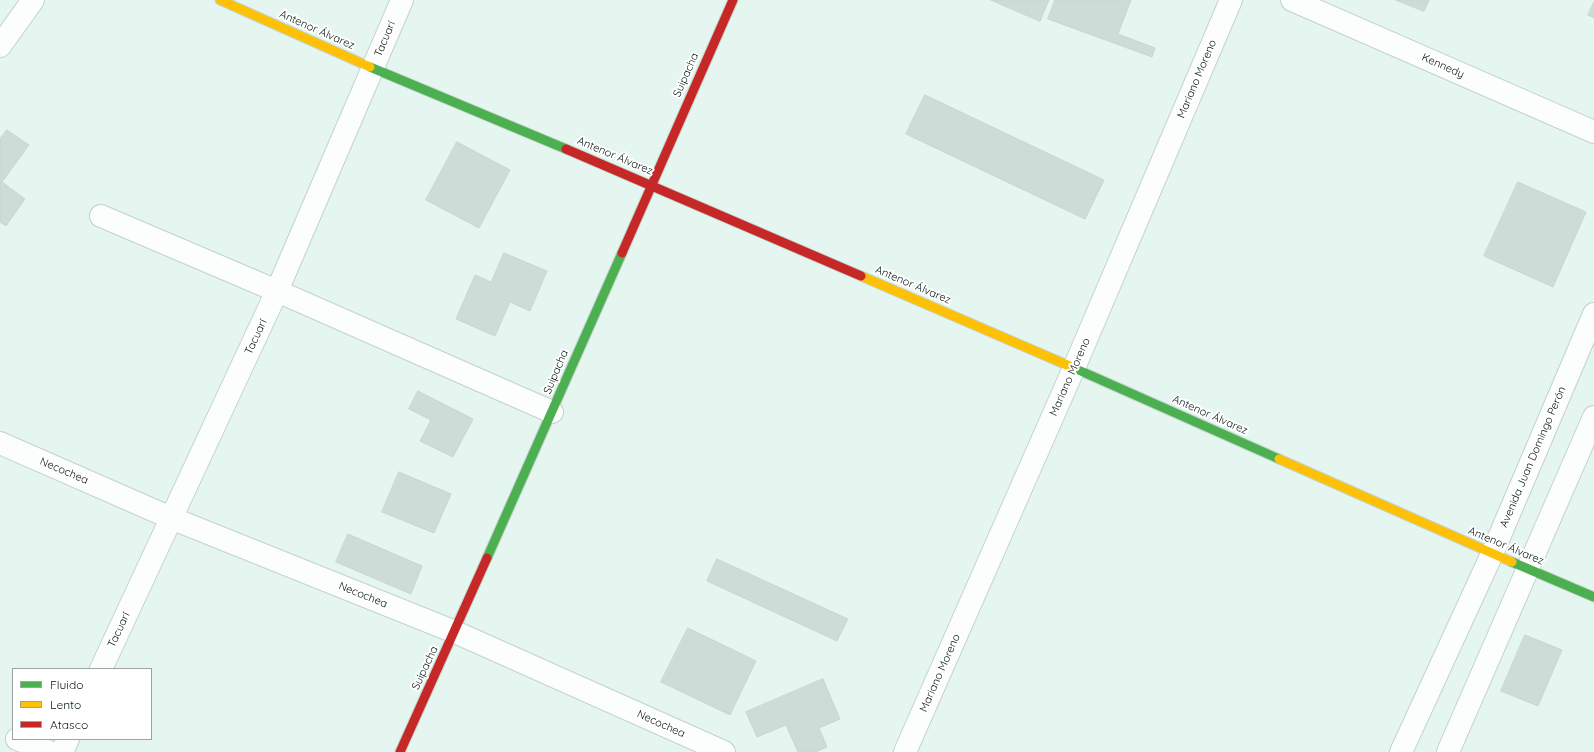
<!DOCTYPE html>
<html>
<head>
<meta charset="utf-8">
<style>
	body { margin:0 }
	#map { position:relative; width:1594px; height:752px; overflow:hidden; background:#e4f6ef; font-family:Quicksand,sans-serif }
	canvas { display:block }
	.legend { position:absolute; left:12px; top:668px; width:140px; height:72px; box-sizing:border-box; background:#fff; border:1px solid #9da3a1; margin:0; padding:5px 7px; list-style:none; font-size:12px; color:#091813 }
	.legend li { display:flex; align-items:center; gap:8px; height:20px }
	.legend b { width:20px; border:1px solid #9da3a1 }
</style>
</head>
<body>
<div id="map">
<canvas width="1594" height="752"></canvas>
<ul class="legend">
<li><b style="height:5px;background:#4caf50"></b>Fluido</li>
<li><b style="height:5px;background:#ffc107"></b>Lento</li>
<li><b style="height:5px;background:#c62828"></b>Atasco</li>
</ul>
</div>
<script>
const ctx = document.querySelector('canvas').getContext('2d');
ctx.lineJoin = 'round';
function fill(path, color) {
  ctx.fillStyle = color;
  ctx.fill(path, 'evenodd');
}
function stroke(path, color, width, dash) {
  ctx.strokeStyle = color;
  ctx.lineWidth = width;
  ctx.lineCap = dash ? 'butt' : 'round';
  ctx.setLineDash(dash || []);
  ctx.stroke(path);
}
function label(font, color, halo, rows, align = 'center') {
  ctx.font = font + ' Quicksand,sans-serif';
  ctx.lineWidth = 4;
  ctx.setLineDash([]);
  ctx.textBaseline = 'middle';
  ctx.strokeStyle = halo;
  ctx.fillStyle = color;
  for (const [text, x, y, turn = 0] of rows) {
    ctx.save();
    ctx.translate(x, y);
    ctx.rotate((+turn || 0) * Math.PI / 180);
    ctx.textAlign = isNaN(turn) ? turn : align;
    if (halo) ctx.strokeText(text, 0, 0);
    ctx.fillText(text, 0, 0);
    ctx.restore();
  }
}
const building = new Path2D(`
	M991,0H1049L1040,21Z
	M1055,0H1131L1118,34L1155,48L1152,57L1048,19Z
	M1396,0H1429L1424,11Z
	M1594,2V18L1588,15Z
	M925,95L1104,180L1085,219L906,134Z
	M7,130L29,145L2,182L25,199L6,226L0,222V139Z
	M457,142L510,170L479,228L426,200Z
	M1518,182L1586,212L1553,287L1484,256Z
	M504,253L547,271L530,311L510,302L495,336L456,319L475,275L491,282Z
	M418,391L473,419L453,457L420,441L431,420L409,409Z
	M399,472L451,494L434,533L382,512Z
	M348,534L422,566L411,594L336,562Z
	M717,559L848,619L837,641L707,581Z
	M688,628L756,661L730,715L661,682Z
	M1525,635L1562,650L1538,706L1501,691Z
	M823,679L840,719L819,728L827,747L815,752H798L786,725L757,737L746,712Z`);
const street = new Path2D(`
	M1292,0L1594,132
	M0,46L33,0
	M101,216L277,291L552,412
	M0,443L171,518L455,632L724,752
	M101,669L277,291L402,0
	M17,739L49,752
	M62,752L68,739
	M905,752L1074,368L1231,0
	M1401,752L1492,554L1594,314
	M1448,752L1594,417`);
const fast = new Path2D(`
	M370,67L566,149
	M1074,368L1279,459
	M487,558L622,253
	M1512,562L1594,597`);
const slow = new Path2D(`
	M220,0L370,67
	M861,276L1074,368
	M1279,459L1512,562`);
const jam = new Path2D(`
	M566,149L861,276
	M622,253L733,0
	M400,752L487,558`);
const streetNames = [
	["Antenor Álvarez",317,30,24],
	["Tacuarí",385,39,-67],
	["Kennedy",1443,66,24],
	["Suipacha",686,75,-66],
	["Mariano Moreno",1197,79,-67],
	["Antenor Álvarez",615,156,23],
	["Antenor Álvarez",913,285,23],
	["Tacuarí",256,337,-65],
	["Suipacha",556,372,-67],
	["Mariano Moreno",1070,377,-66],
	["Antenor Álvarez",1210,415,24],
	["Avenida Juan Domingo Perón",1533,457,-67],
	["Necochea",64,471,23],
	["Antenor Álvarez",1506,546,23],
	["Necochea",363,595,22],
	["Tacuarí",119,630,-65],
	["Suipacha",425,668,-65],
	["Mariano Moreno",940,673,-66],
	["Necochea",661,724,24]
];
fill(building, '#cddcd6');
stroke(building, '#c7d6d0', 1);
stroke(street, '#c3d2cc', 24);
stroke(fast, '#c3d2cc', 11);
stroke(slow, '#c3d2cc', 11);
stroke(jam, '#c3d2cc', 11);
stroke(street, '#fbfefd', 22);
stroke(fast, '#4caf50', 9);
stroke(slow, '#ffc107', 9);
stroke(jam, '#c62828', 9);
label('11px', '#091813', '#fff', streetNames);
</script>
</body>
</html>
